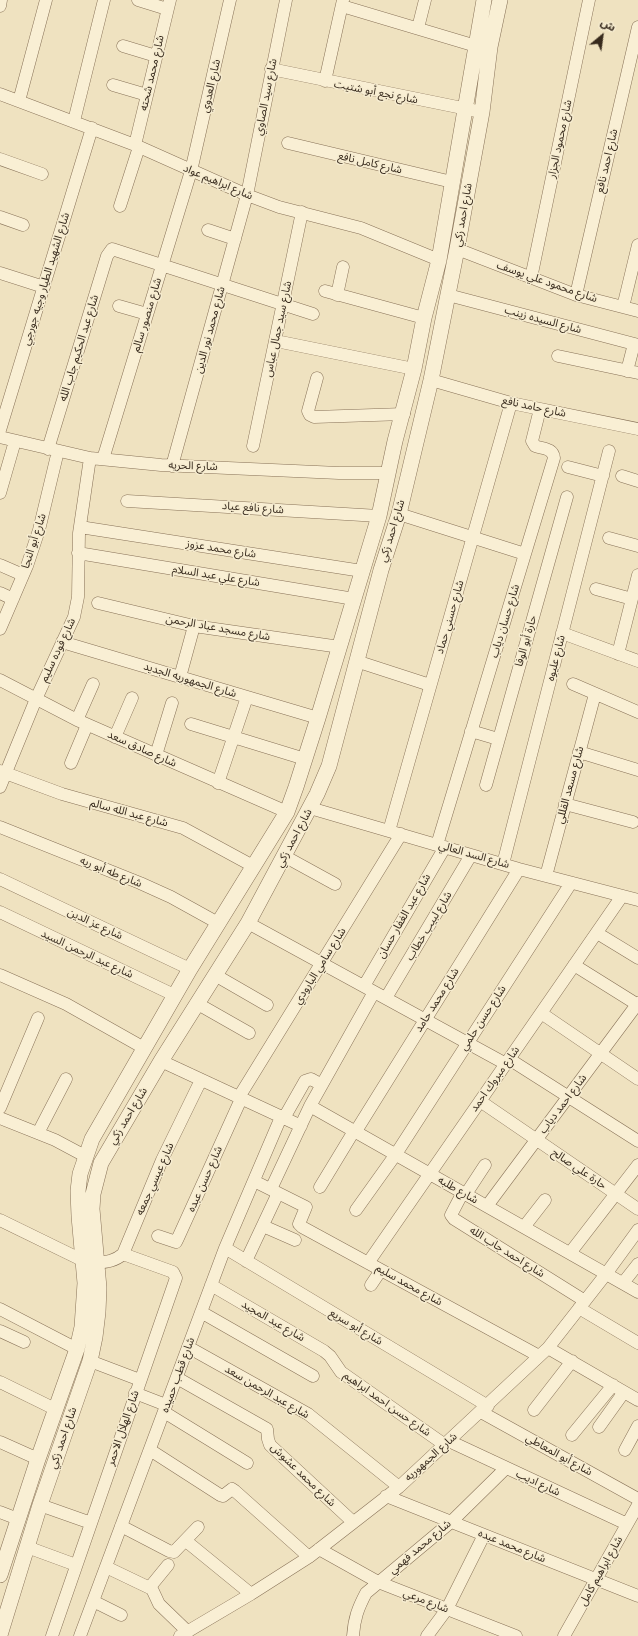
<!DOCTYPE html>
<html>
<head>
<meta charset="utf-8">
<style>
	body { margin:0 }
	#map { position:relative; width:638px; height:1636px; overflow:hidden; background:#efe2c0; font-family:"Roboto Serif","Noto Sans Arabic",serif }
	canvas { display:block }
	.north { position:absolute; left:582px; top:16px; width:40px; height:40px; -webkit-text-stroke:3px #f6ecd0; paint-order:stroke; rotate:29deg; font-size:11px; font-weight:700; line-height:16px; text-align:center; color:#372a1d }
	.north::after { content:''; display:block; margin:auto; width:14px; height:18px; background:#372a1d; clip-path:polygon(50% 0,100% 100%,50% 72%,0 100%) }
</style>
</head>
<body>
<div id="map">
<canvas width="638" height="1636"></canvas>
<div class="north">ش</div>
</div>
<script>
const ctx = document.querySelector('canvas').getContext('2d');
ctx.lineJoin = 'round';
function stroke(path, color, width, dash) {
  ctx.strokeStyle = color;
  ctx.lineWidth = width;
  ctx.lineCap = dash ? 'butt' : 'round';
  ctx.setLineDash(dash || []);
  ctx.stroke(path);
}
function label(font, color, halo, rows, align = 'center') {
  ctx.font = font + ' "Roboto Serif","Noto Sans Arabic",serif';
  ctx.lineWidth = 3;
  ctx.setLineDash([]);
  ctx.textBaseline = 'middle';
  ctx.strokeStyle = halo;
  ctx.fillStyle = color;
  for (const [text, x, y, turn = 0] of rows) {
    ctx.save();
    ctx.translate(x, y);
    ctx.rotate((+turn || 0) * Math.PI / 180);
    ctx.textAlign = isNaN(turn) ? turn : align;
    if (halo) ctx.strokeText(text, 0, 0);
    ctx.fillText(text, 0, 0);
    ctx.restore();
  }
}
const minor = new Path2D(`
	M138,0L167,9
	M0,6L1,0
	M342,6L476,46
	M418,28L425,0
	M123,46L156,56
	M271,69L482,112
	M325,81L343,0
	M113,85L147,95
	M0,94L135,145L247,195L279,207L361,228L439,260
	M19,101L46,0
	M74,121L104,0
	M288,143L452,182
	M135,145L170,0
	M0,159L42,174
	M120,206L139,147
	M0,217L23,225
	M208,230L235,239
	M457,249L576,295L638,311
	M0,273L44,287
	M531,278L589,0
	M325,291L424,318
	M337,295L343,267
	M448,295L638,345
	M576,295L638,27
	M119,306L147,314
	M623,307L638,245
	M276,341L414,369
	M558,356L638,373
	M627,371L634,344
	M317,378L308,411L310,415L314,417L404,414
	M431,380L511,403L638,429
	M0,430L92,128
	M0,437L90,458L161,465L339,473H388
	M253,446L302,212
	M48,449L107,256L112,249L313,314
	M103,459L191,171L230,0
	M172,466L247,195L286,0
	M568,467L603,476
	M622,476L638,481
	M0,493L15,441
	M127,501L379,516
	M399,514L525,554
	M80,527L362,571
	M609,538L638,546
	M78,553L354,599
	M0,565L23,575
	M596,589L632,599
	M0,593L13,599
	M98,603L194,626L340,647
	M0,629L27,566L39,530L58,451
	M562,633L638,661
	M62,642L318,718
	M618,654L638,575
	M356,661L430,685
	M180,677L194,626
	M0,680L77,720L287,812
	M573,684L638,712
	M77,720L93,684
	M191,724L305,759
	M471,731L498,739
	M115,737L132,698
	M579,752L638,770
	M156,755L172,703
	M71,763L87,725
	M0,771L62,794L183,828L253,866
	M218,783L247,697
	M486,785L567,497
	M0,787L36,699L74,617L78,597L79,533L90,458
	M565,804L633,822
	M310,808L519,869L638,900
	M0,827L140,883L171,897L218,923
	M389,831L511,403
	M437,845L554,458C553,448 543,449 535,446L532,441L540,409
	M284,856L335,884
	M503,864L609,451
	M546,876L595,694
	M0,879L190,969
	M0,912L174,995
	M248,923L506,1064
	M597,933L638,958
	M574,965L638,1005
	M0,975L66,1004L144,1048
	M215,975L267,1005
	M364,986L445,847
	M386,998L471,855
	M198,1004L249,1033
	M541,1013L638,1079
	M509,1059L638,1141
	M161,1061L301,1126
	M239,1097L401,834
	M480,1101L638,1209
	M310,1106L638,1292
	M0,1108L38,1018
	M0,1118L55,1140L85,1156
	M284,1118L305,1081L311,1079L322,1085
	M356,1131L519,869
	M38,1133L66,1079
	M254,1181L306,1207L299,1224L302,1227L539,1356
	M320,1187L354,1131
	M271,1189L310,1106L374,992
	M463,1192L451,1215L454,1219L585,1301
	M466,1194L485,1165
	M487,1206L638,1003
	M356,1210L396,1154L571,883
	M0,1220L84,1261
	M263,1226L295,1240
	M524,1227L545,1200
	M158,1236L176,1242L178,1238L241,1099
	M225,1248L488,1406
	M570,1253L638,1165
	M246,1261L278,1193
	M96,1263C107,1262 115,1261 123,1254L162,1160L201,1080
	M368,1263L622,896
	M623,1283L638,1264
	M211,1285L324,1351L330,1356L341,1372L445,1445
	M371,1285L381,1270
	M579,1308L638,1343
	M0,1309L77,1349
	M201,1312L313,1376
	M0,1331L24,1342
	M188,1347L308,1414L399,1487
	M548,1348L638,1400
	M90,1361L140,1380
	M177,1378L267,1429L268,1439L270,1445L353,1522
	M0,1382L55,1409
	M135,1393L166,1405
	M534,1410L572,1361
	M164,1412L247,1463
	M481,1412L638,1499
	M599,1427L624,1392
	M572,1435L613,1385
	M449,1441L627,1524
	M0,1442L38,1459
	M150,1450L220,1495L223,1496L232,1489L235,1491L309,1557
	M625,1450L638,1426
	M386,1496L638,1596
	M40,1505L91,1523
	M0,1512L18,1519
	M121,1526L169,1551L174,1552L198,1527
	M186,1541L251,1594
	M27,1547L76,1565
	M319,1549L378,1582L516,1636
	M106,1567L152,1589L159,1604L188,1632
	M150,1587L168,1565
	M93,1601L121,1615
	M52,1636L176,1278L173,1272L123,1254
	M80,1636L225,1248L281,1117
	M180,1636L251,1594L309,1557L399,1487L548,1348L606,1274L638,1230
	M353,1636C354,1619 358,1608 366,1593L451,1522L506,1468
	M427,1636L447,1609L484,1535
	M564,1636L638,1505`);
const tertiary = new Path2D(`
	M0,1575L38,1459L77,1349L82,1327L85,1283L79,1216L78,1191L80,1174L92,1139L190,969L287,812L296,787L318,718L379,516L395,441L414,369L424,318L439,260L484,0
	M0,1635L40,1505L90,1361L95,1337L98,1312L99,1288L92,1209L93,1194L101,1163L161,1061L248,923L317,794L329,766L381,570L399,514L431,380L457,249L482,112L490,47L500,0`);
const streetNames = [
	["شارع محمد شحته",152,73,-77],
	["شارع العدوي",211,86,-77],
	["شارع نجع أبو شتيت",376,92,11],
	["شارع سيد الصاوي",266,97,-79],
	["شارع محمود الجزار",560,139,-78],
	["شارع احمد نافع",607,161,-77],
	["شارع كامل نافع",370,163,13],
	["شارع ابراهيم عواد",218,182,23],
	["شارع احمد زكي",463,215,-80],
	["شارع الشهيد الطيار وجيه جورجي",46,279,-73],
	["شارع محمود علي يوسف",547,282,19],
	["شارع منصور سالم",147,315,-73],
	["شارع السيده زينب",543,320,15],
	["شارع سيد جمال عباس",278,329,-78],
	["شارع محمد نور الدين",210,330,-75],
	["شارع عبد الحكيم جاب الله",79,348,-73],
	["شارع حامد نافع",534,407,12],
	["شارع الحريه",193,466,2],
	["شارع نافع عياد",253,508,4],
	["شارع احمد زكي",392,531,-73],
	["شارع أبو النجا",34,541,-72],
	["شارع محمد عزوز",221,549,9],
	["شارع علي عبد السلام",216,576,9],
	["شارع حسني حماد",450,617,-74],
	["شارع حسان دياب",505,621,-73],
	["شارع مسجد عباد الرحمن",218,628,10],
	["حارة أبو الوفا",526,641,-74],
	["شارع فوده سليم",58,650,-65],
	["شارع عليوه",556,658,-76],
	["شارع الجمهوريه الجديد",190,680,17],
	["شارع صادق سعد",142,749,24],
	["شارع مسعد القللي",570,785,-75],
	["شارع عبد الله سالم",129,813,15],
	["شارع احمد زكي",294,838,-62],
	["شارع السد العالي",474,855,16],
	["شارع طه أبو ريه",111,872,22],
	["شارع عبد الغفار حسان",404,916,-60],
	["شارع عز الدين",95,924,25],
	["شارع لبيب خطاب",429,926,-59],
	["شارع عبد الرحمن السيد",87,954,25],
	["شارع سامي البارودي",320,966,-58],
	["شارع محمد حامد",437,1000,-58],
	["شارع حسن حلمي",483,1018,-57],
	["شارع مبروك احمد",495,1079,-55],
	["شارع احمد دياب",563,1104,-53],
	["شارع احمد زكي",128,1116,-59],
	["حارة علي صالح",579,1169,34],
	["شارع عيسي جمعه",155,1179,-66],
	["شارع حسن عبده",205,1179,-66],
	["شارع طلبه",458,1190,30],
	["شارع احمد جاب الله",507,1252,32],
	["شارع محمد سليم",409,1285,29],
	["شارع عبد المجيد",273,1321,30],
	["شارع أبو سريع",356,1327,31],
	["شارع قطب حميده",178,1375,-70],
	["شارع عبد الرحمن سعد",267,1392,30],
	["شارع حسن احمد ابراهيم",387,1404,35],
	["شارع الهلال الاحمر",123,1428,-71],
	["شارع احمد زكي",63,1438,-71],
	["شارع أبو المعاطي",559,1455,29],
	["شارع الجمهوريه",431,1457,-42],
	["شارع محمد عشوش",303,1475,44],
	["شارع اديب",538,1483,25],
	["شارع محمد عبده",512,1546,22],
	["شارع محمد فهمي",420,1547,-40],
	["شارع ابراهيم كامل",601,1571,-61],
	["شارع مرعي",426,1601,21]
];
stroke(minor, '#887258', 13);
stroke(tertiary, '#887258', 16);
stroke(minor, '#f9efd4', 12);
stroke(tertiary, '#f9efd4', 15);
label('11px', '#372a1d', '#f6ecd0', streetNames);
</script>
</body>
</html>
